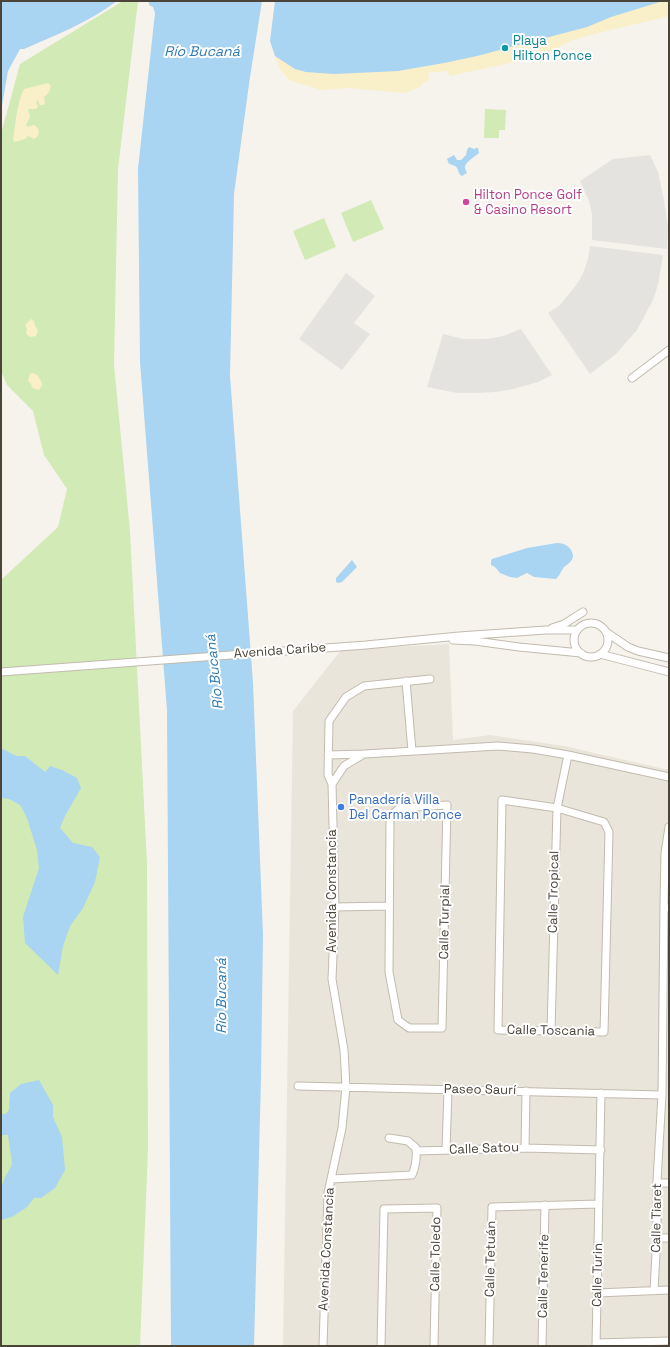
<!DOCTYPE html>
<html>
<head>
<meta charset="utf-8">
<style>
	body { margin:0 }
	#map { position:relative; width:670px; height:1347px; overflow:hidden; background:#f6f3ec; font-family:"Space Grotesk",sans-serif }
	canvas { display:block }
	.frame { position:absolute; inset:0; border:2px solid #4b4439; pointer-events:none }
</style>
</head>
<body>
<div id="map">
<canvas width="670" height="1347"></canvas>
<div class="frame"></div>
</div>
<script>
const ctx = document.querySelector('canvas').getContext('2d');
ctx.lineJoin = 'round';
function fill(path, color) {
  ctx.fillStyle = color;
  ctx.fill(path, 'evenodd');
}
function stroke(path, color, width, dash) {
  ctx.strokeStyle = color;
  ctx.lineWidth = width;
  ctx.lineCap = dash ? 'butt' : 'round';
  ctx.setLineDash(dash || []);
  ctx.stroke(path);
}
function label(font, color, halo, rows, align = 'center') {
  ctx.font = font + ' "Space Grotesk",sans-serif';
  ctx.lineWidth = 4;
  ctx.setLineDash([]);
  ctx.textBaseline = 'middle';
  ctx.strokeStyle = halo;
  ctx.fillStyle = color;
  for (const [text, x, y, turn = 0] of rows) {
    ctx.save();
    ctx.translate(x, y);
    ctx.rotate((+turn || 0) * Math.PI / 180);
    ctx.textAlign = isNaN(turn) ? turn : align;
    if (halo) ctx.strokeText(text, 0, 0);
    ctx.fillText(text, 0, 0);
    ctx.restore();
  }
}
const residential = new Path2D(`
	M449,644L453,740L490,735L564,746L669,770V1346H283L293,711L341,650Z`);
const green = new Path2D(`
	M123,1H138L118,169L114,365L130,531L147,863L148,1150L140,1346H1V580L58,527L67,489L44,455L33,411L7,385L1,371V134L20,64Z
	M485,109L506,110L505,130H499V138H484Z
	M371,200L384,229L353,242L341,213Z
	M324,218L336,247L305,260L293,231Z`);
const sand = new Path2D(`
	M622,1H669V16L590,35L570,41L544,55L534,58L449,76L448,71L428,73L429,80L423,83L419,88L404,93L350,88L321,90L289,80L279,68L274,52L321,57Z
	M48,83L51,86C50,92 48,94 44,97L45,103L43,105H40L38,100L36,102L38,107L36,109H28L30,117L26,125L28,127L33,125L36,126L39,131L38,136L34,139L28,136L25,139L15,142L13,140C16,123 16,105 24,89Z
	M31,319L34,321L35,326L38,330L36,336L30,337L26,334L27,329L25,325Z
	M33,373C38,374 42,381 42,386L39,390L32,388L31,384L28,381L30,374Z`);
const parking = new Path2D(`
	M650,155L658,172L664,200L668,228L667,249L592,240V214L589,201L580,181L613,159Z
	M590,246L663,255L658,285L653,300L637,330L616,354L590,374L548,313L560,305L577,284L583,274L588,259Z
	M346,273L375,296L354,323L370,334L342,370L299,339Z
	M521,329L552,375L538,382L513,389L496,392L478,393H457L427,387L443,334L463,339H487L503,336Z`);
const water = new Path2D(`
	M1,1H117C89,22 56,35 24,49H20L8,71L1,111Z
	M149,1H262L250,77L234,194L230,376L253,683L263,935L261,1078L254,1346H171L167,710L140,362L138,169L155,13L153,7L149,5Z
	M275,1H663L611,17L587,27L477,56L444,63L398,71L334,74L306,72L295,69L275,56L270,41Z
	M469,147L474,149L476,148H478L479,153C476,156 465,162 465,167C464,167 467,172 467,173L462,176C455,171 462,167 449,164L447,159L454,155L457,160H461L466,155L467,150Z
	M557,543C565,543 572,547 573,556C572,562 569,563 564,567C561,571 560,575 556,579L534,577L527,573L517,578L510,577L500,573L495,567L491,565V561L492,559L527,548Z
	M352,560L357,567L342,582L338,583L336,582V578Z
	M1,748L16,756H25L45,772L50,766L62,770L77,778L81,788L65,816L60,828L73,843L92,847L100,857L95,882L83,908L70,926L63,946L58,975L25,943L23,917L39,868L37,850L27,818L20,805L9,799L1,798Z
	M39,1080L53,1105V1117L62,1137L65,1170L55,1188L41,1198H34L27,1207L12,1217L1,1220V1188L4,1179L10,1169L12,1163L8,1135H1V1114H6L9,1110L10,1093L21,1084Z`);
const minor = new Path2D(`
	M632,378L669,350
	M574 640a17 17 0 1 1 34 0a17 17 0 1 1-34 0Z
	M552,628L564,624L583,612
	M606,632L628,647L638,651L669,658
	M453,640L475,641L519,647L581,653
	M600,654L669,672
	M1,672L366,645L459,636L546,630H577
	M406,681L412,751
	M328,755L365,754L498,746L533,749L568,755L669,777
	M332,784L344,766L364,754
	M502,800L557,808L604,822L609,832L604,1032L498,1030Z
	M447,805L442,1028H409L398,1020L389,972L390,816L400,808Z
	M335,907L389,906
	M666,908L664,905L665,853L669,827
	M551,1031L557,808L568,755
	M298,1086L662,1095
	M525,1148L526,1091
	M446,1150L448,1090
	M416,1151L525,1148L601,1150
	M331,1179L412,1175C416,1166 417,1159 416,1148L408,1141L389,1138
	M657,1183H669
	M657,1238H669
	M654,1291L657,1234V1181L662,1095L664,905
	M597,1293L669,1290
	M596,1343L669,1341
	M323,1346L328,1193L342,1128L346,1087L344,1050L332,979L335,907L332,784L328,775L329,721L346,697L364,686L430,679
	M381,1346L384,1209L437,1208L434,1346
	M489,1346L492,1207L599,1204
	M542,1346L545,1205
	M596,1346L601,1093`);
const markers = [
	[505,48,4,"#0f9aa8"],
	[466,202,4,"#d1479c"],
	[341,807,4,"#3f7fe0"]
];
const cultureNames = [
	["Playa",513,41],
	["Hilton Ponce",513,56]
];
const hotelNames = [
	["Hilton Ponce Golf",474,195],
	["& Casino Resort",474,210]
];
const streetNames = [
	["Avenida Caribe",280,651,-4],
	["Avenida Constancia",332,891,-90],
	["Calle Tropical",554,892,-89],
	["Calle Turpial",445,922,-89],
	["Calle Toscania",551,1031,1],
	["Paseo Saurí",480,1090,1],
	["Calle Satou",484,1149,-2],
	["Calle Tiaret",657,1218,-89],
	["Avenida Constancia",327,1249,-87],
	["Calle Toledo",436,1254,-89],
	["Calle Tetuán",491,1259,-89],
	["Calle Turin",598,1275,-89],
	["Calle Tenerife",544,1276,-89]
];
const shopNames = [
	["Panadería Villa",349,800],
	["Del Carman Ponce",349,815]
];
const waterNames = [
	["Río Bucaná",202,52],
	["Río Bucaná",215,672,-96],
	["Río Bucaná",222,996,-90]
];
fill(residential, '#eae5da');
fill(green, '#d2eab5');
fill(sand, '#f9efc9');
fill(parking, '#e5e3e0');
fill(water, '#a9d4f2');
stroke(minor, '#c2bbae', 9);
stroke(minor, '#fff', 7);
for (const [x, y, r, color] of markers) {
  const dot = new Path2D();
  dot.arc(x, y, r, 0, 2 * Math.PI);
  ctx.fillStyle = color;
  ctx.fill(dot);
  stroke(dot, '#fff', 1.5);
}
label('13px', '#0d838f', '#fff', cultureNames, 'left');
label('13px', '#b23c85', '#fff', hotelNames, 'left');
label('13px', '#4b4439', '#fff', streetNames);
label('13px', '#366cbe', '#fff', shopNames, 'left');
label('italic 14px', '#2e7ab2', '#fff', waterNames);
</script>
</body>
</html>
